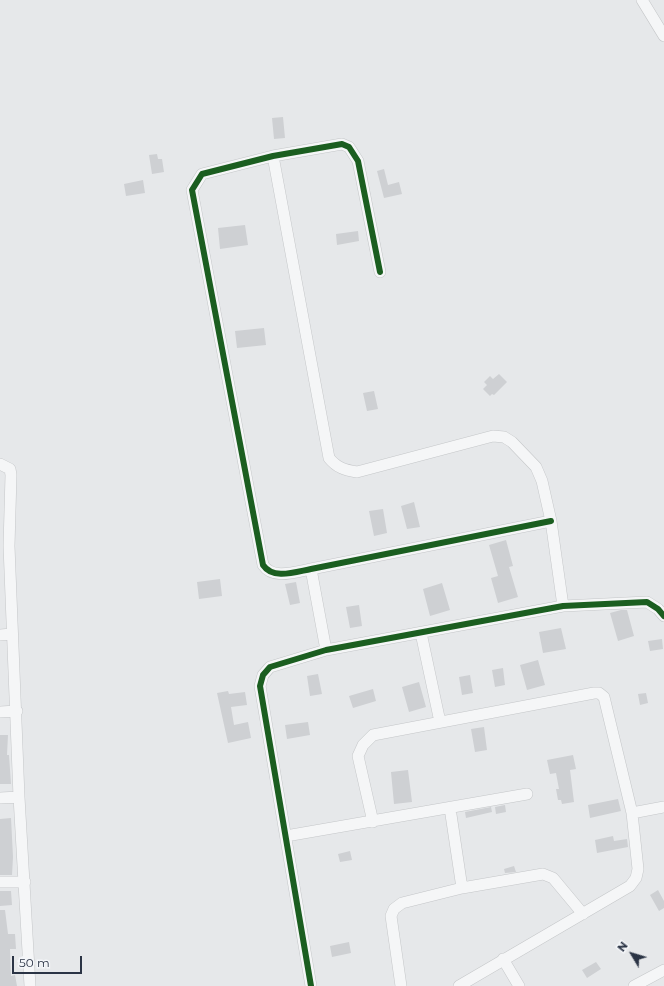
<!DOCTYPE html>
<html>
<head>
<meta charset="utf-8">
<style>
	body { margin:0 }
	#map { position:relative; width:664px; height:986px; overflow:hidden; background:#e6e8ea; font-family:Montserrat,sans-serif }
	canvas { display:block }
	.north { position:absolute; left:612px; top:934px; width:40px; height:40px; -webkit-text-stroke:3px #f4f6f9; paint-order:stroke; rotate:308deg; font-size:11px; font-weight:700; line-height:16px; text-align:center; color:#2b3445 }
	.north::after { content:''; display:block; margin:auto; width:14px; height:18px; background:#2b3445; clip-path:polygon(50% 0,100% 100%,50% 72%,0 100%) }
	.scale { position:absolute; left:12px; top:956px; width:70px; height:18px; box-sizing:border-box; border:2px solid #2b3445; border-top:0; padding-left:5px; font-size:12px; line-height:14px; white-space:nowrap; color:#2b3445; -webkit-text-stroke:3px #f4f6f9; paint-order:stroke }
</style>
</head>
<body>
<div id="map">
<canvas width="664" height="986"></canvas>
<div class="north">N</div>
<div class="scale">50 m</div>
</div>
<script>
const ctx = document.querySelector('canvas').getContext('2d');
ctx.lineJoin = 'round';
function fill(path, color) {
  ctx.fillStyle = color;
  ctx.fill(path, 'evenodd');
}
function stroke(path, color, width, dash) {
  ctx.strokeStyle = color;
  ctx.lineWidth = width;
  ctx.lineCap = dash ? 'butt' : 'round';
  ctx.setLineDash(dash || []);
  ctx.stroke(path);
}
const building = new Path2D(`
	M283,117L285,138L274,139L272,118Z
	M157,154L158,159H162L164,172L152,174L149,155Z
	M384,169L388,185L399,182L402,194L384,198L377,171Z
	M143,180L145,193L126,196L124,184Z
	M245,225L248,245L220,249L218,228Z
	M358,231L359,241L337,245L336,234Z
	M264,328L266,345L237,348L235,331Z
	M499,374L507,382L494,395L492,394L490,396L483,389L487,385L484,382L490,376L493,379Z
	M374,391L378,409L367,411L363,393Z
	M414,502L420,527L407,529L401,506Z
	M383,509L387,533L374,536L369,511Z
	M506,540L513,566L509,567L518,597L498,603L491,578L498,576L489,545Z
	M220,579L222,596L199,599L197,582Z
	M296,582L300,603L290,605L285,584Z
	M442,583L450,610L430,616L423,589Z
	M359,605L362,626L350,628L346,607Z
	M621,610H627L634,636L618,641L610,613Z
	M561,628L566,649L543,653L539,632Z
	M662,639L663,649L650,651L648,641Z
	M538,660L545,685L527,690L520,665Z
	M503,668L505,685L495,687L492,670Z
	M318,674L322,694L310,696L307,676Z
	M470,675L473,693L462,695L459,677Z
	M419,682L426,707L409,712L402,687Z
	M373,689L376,701L353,708L349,696Z
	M228,691L229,694L245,692L247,705L231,707L234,725L248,722L251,738L228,743L217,693Z
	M646,693L648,703L640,705L638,694Z
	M308,722L310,735L287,739L285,725Z
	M484,727L487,750L475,752L471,729Z
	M0,735H8L7,755H9L11,784H0Z
	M573,755L576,769L570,770L574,802L562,804L561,800H558L556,789H559L556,773L550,774L547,760Z
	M408,770L412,802L394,804L391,772Z
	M618,799L621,811L590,818L588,805Z
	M505,805L506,812L496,814L495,807Z
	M491,807L492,812L466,818L465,812Z
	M11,818L13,857L12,875H0V819Z
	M613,836L614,841L627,839L628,847L597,853L595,840Z
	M350,851L352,860L340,862L338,854Z
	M514,866L516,872L505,873L504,869Z
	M658,890L664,901V908L659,911L650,895Z
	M0,891H11L12,905L0,906Z
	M0,910H5L8,934H15L16,949H10L11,976L15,975L17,986H0Z
	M349,942L351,953L332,957L330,946Z
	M596,962L601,969L587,978L582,970Z`);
const street = new Path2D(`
	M642,0L664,36
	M273,156L329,458C337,468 345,470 357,472L493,436L504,437L512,442L536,467L542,481L551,521L563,606
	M380,272L358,161L349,147L342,144L273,156L202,174L192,190L263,565C273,580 295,572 311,569L551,521
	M0,464L10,469L11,475L9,546L19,797L30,986
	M311,569L326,650
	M421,633L440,722
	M0,635L12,634
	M0,712L17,711
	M0,798L19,797
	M450,808L462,888
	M632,813L664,807
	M373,822L358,756L363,745L373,735L594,693H599L604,697L632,813L638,869L636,878L630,886L459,986
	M286,836L527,794
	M0,882H25
	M503,959L519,986
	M311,986L260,686L263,675L270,667L326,650L563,606L647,602L658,609L664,616
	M401,986L391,916L394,909L402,903L462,888L543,874L553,878L583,914
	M634,986L664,970`);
const cycleway = new Path2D(`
	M380,272L358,161L349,147L342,144L273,156L202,174L192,190L263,565C273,580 295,572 311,569L551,521
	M311,986L260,686L263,675L270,667L326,650L563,606L647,602L658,609L664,616`);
fill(building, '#ced0d3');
stroke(street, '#c4c6c8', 12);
stroke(street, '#f5f6f7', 11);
stroke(cycleway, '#1b5e20', 6);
</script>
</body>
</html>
